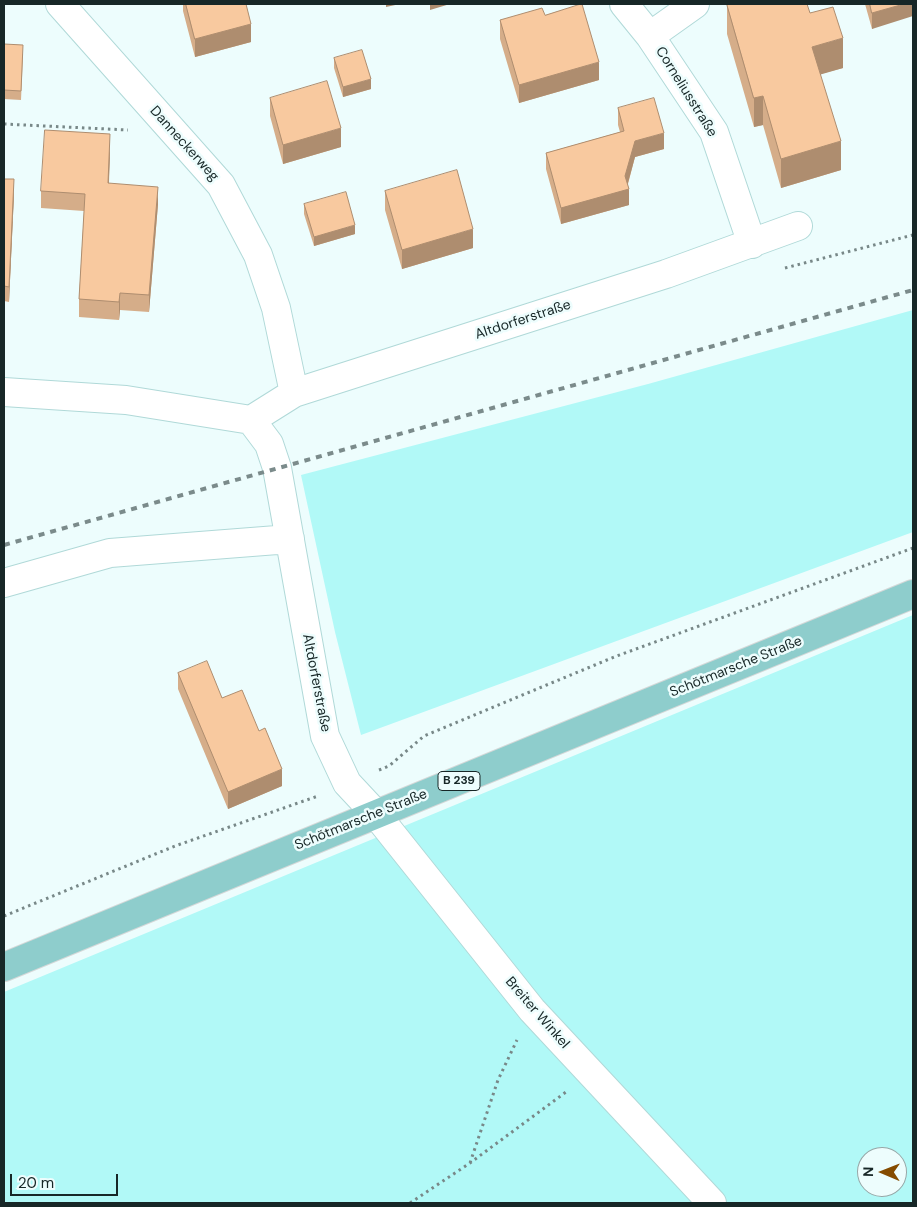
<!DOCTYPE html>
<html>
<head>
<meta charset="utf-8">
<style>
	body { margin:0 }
	#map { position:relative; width:917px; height:1207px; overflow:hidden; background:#edfdfd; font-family:"DM Sans",sans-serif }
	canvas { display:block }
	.frame { position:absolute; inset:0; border:5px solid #172727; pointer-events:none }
	.north { position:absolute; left:857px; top:1147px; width:50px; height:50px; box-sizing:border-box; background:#edfdfd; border:1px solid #97a7a7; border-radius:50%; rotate:271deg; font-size:14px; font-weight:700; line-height:20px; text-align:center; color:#172727 }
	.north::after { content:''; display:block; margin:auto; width:18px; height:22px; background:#854c00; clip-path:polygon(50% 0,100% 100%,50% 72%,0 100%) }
	.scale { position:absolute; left:10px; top:1174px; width:108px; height:22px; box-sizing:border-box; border:2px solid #172727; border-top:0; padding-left:6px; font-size:15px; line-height:18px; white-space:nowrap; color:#172727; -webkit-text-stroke:4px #edfdfd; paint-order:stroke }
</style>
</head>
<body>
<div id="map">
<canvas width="917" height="1207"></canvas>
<div class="frame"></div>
<div class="north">N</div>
<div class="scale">20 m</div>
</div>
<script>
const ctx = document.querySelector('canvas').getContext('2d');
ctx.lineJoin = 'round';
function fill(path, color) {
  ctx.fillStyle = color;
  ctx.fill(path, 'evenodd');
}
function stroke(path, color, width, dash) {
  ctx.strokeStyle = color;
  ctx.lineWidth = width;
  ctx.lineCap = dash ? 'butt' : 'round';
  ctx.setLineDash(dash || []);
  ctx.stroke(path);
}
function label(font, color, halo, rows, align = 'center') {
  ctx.font = font + ' "DM Sans",sans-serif';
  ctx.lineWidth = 5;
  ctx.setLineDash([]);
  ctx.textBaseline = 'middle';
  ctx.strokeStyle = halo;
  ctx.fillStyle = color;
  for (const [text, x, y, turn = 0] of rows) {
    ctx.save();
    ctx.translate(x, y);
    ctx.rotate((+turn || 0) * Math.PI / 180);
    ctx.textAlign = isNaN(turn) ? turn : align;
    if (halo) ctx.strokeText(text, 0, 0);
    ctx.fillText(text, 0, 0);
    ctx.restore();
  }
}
const green = new Path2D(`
	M913,310V532L361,735L335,632L301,475L648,384Z
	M913,615V1203H4V992ZM867,1157H897V1187H867Z`);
const path = new Path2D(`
	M4,124L128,130
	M785,268L913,235
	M379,770L389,766L424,736L614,657L913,548
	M4,916L175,846L318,796
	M470,1163L498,1080L517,1040
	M410,1203L470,1163L566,1092`);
const minor = new Path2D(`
	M60,4L221,185L258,255L276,308L294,393
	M624,4L650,36L714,132L752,244
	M650,36L695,4
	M4,392L126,400L251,420L294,393L666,274L798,226
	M251,420L269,444L277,468L325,736L347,783L375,813L532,1010L712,1203
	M4,583L110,553L290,539`);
const primary = new Path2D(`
	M4,967L913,594`);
const rail = new Path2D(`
	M4,545L913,290`);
const wall = new Path2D(`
	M183,4H246L251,42L195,57L183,11Z
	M727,4L810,13L843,68L820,74L841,170L781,188L763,125L754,127L727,34Z
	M865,4H913L872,29Z
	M545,15L599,80L519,103L500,39V20Z
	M4,44L23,54L21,100L4,99Z
	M334,58L371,89L343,97L334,68Z
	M270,98L341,147L283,164L270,116Z
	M618,108L664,149L635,157L628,184L629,205L561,224L546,169V153L620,132L618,125Z
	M110,152L109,183L158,204L149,312L120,310L119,320L79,317V299L84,211L41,208V191Z
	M4,179L14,194L9,302L4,301Z
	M385,191L473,248L402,269L385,210Z
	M304,204L355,234L314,246L304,214Z
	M178,673L222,698L282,786L228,809L178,689Z`);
const shadedWall = new Path2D(`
	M386,4H400L386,7Z
	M430,4H450L430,10Z
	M904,4H913V16L872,29V13Z
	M251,24V42L195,57V39Z
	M843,38V68L812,77V47Z
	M599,62V80L519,103V85Z
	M371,79V89L343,97V87Z
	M763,96V125L754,127V98Z
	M341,128V147L283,164V145Z
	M664,133V149L635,157L626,190L629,189V205L561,224V208L635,141Z
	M110,134V152L108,201V183Z
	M841,141V170L781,188V159Z
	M14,179V194L9,302V287Z
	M158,187V204L149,312V295Z
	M355,225V234L314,246V237Z
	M473,229V248L402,269V250Z
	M120,293V310L119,320V302Z
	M282,769V786L228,809V792Z`);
const building = new Path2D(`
	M186,4H246L251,24L195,39Z
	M582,4L599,62L519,85L500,20L542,8L545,15Z
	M727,4H807L810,13L833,7L843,38L812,47L841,141L781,159L763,96L754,98Z
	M870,4H904L872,13Z
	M4,44L23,45L21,91L4,90Z
	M362,50L371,79L343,87L334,58Z
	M327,81L341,128L283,145L270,98Z
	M654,98L664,133L635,141L625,176L629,189L561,208L546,153L624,131L618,108Z
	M45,130L110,134L108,183L158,187L149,295L120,293L119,302L79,299L85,194L41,191Z
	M457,170L473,229L402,250L385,191Z
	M4,179H14L9,287L4,286Z
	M346,192L355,225L314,237L304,204Z
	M207,661L222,698L242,690L259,731L265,728L282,769L228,792L178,673Z`);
const shields = [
	[459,781,42]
];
const shieldNames = [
	["B 239",459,781]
];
const streetNames = [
	["Corneliusstraße",686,92,58],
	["Danneckerweg",184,144,48],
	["Altdorferstraße",523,320,-18],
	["Schötmarsche Straße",736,667,-22],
	["Altdorferstraße",316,683,79],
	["Schötmarsche Straße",361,820,-22],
	["Breiter Winkel",537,1013,49]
];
fill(green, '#b1f9f7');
stroke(minor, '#b0d9d8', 30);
stroke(primary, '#d5d8d8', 30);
stroke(path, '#788888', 3, [2.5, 4]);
stroke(minor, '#fff', 28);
stroke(primary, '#8ecdcc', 28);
stroke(rail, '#7b8b8b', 4, [6, 6]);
fill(wall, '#d5ad89');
fill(shadedWall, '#ae8d6f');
fill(building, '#f8c99f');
stroke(building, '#ae8d6f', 1);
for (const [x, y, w] of shields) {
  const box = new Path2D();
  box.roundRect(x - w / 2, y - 9.5, w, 19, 4);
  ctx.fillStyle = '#edfdfd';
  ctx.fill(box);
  stroke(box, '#172727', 1);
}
label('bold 12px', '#172727', null, shieldNames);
label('14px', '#172727', '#edfdfd', streetNames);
</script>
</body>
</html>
